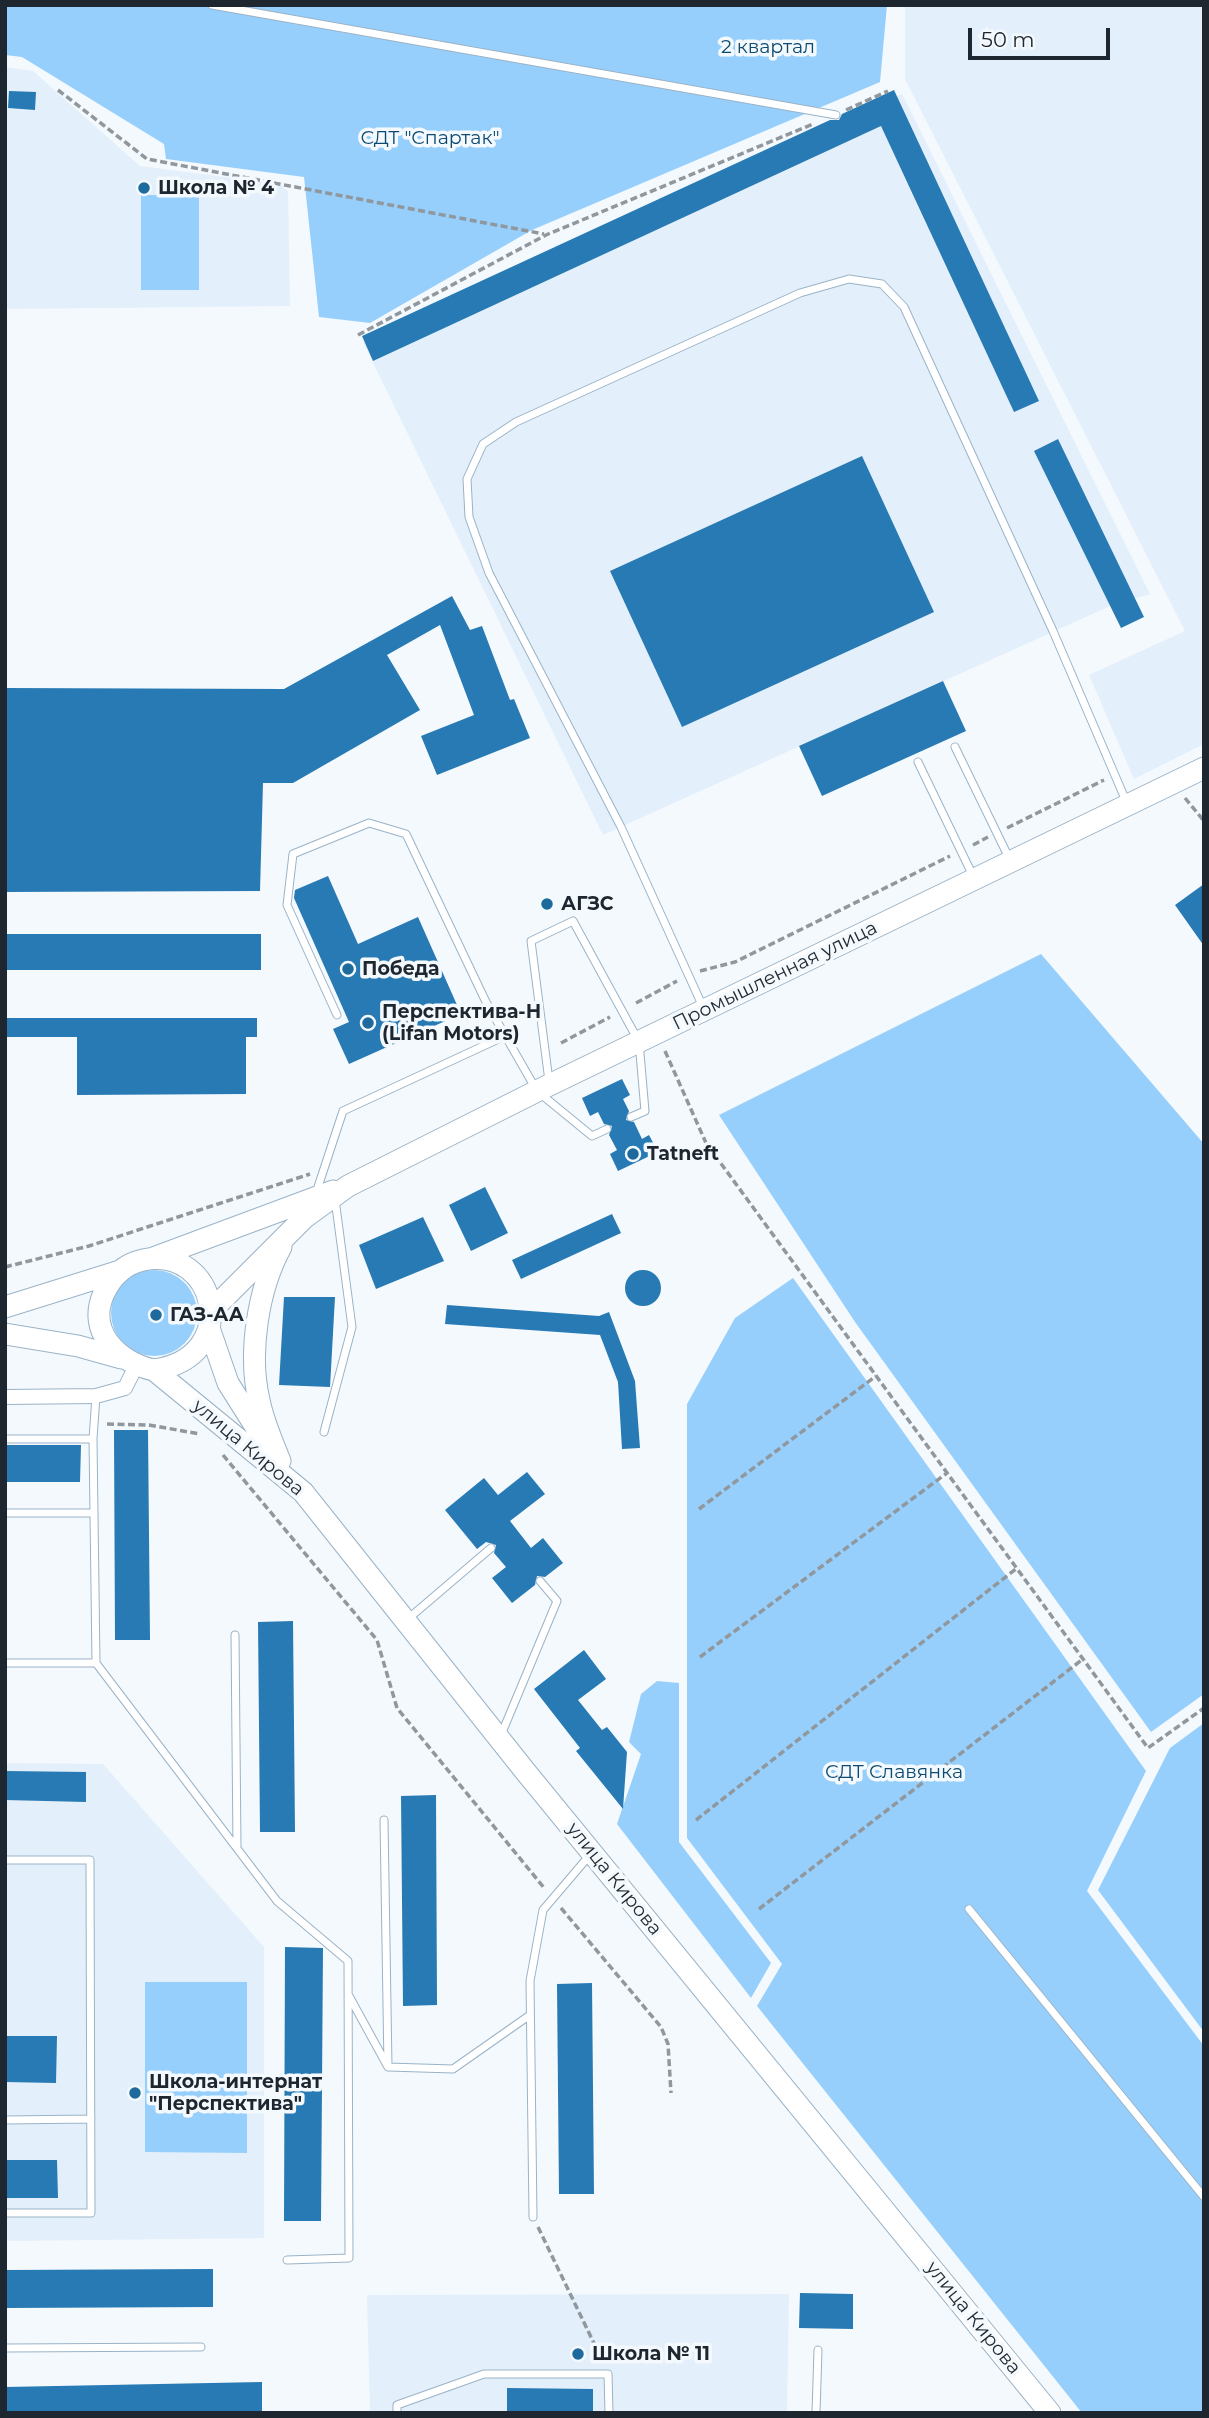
<!DOCTYPE html>
<html>
<head>
<meta charset="utf-8">
<style>
	body { margin:0 }
	#map { position:relative; width:1209px; height:2418px; overflow:hidden; background:#f4f9fd; font-family:Montserrat,sans-serif }
	canvas { display:block }
	.frame { position:absolute; inset:0; border:7px solid #1e272f; pointer-events:none }
	.scale { position:absolute; left:968px; top:28px; width:142px; height:32px; box-sizing:border-box; border:4px solid #1e272f; border-top:0; padding-left:9px; font-size:21px; line-height:24px; white-space:nowrap; color:#1e272f; -webkit-text-stroke:5px #f4f9fd; paint-order:stroke }
</style>
</head>
<body>
<div id="map">
<canvas width="1209" height="2418"></canvas>
<div class="frame"></div>
<div class="scale">50 m</div>
</div>
<script>
const ctx = document.querySelector('canvas').getContext('2d');
ctx.lineJoin = 'round';
function fill(path, color) {
  ctx.fillStyle = color;
  ctx.fill(path, 'evenodd');
}
function stroke(path, color, width, dash) {
  ctx.strokeStyle = color;
  ctx.lineWidth = width;
  ctx.lineCap = dash ? 'butt' : 'round';
  ctx.setLineDash(dash || []);
  ctx.stroke(path);
}
function label(font, color, halo, rows, align = 'center') {
  ctx.font = font + ' Montserrat,sans-serif';
  ctx.lineWidth = 7;
  ctx.setLineDash([]);
  ctx.textBaseline = 'middle';
  ctx.strokeStyle = halo;
  ctx.fillStyle = color;
  for (const [text, x, y, turn = 0] of rows) {
    ctx.save();
    ctx.translate(x, y);
    ctx.rotate((+turn || 0) * Math.PI / 180);
    ctx.textAlign = isNaN(turn) ? turn : align;
    if (halo) ctx.strokeText(text, 0, 0);
    ctx.fillText(text, 0, 0);
    ctx.restore();
  }
}
const built = new Path2D(`
	M905,5H1204V744L1134,779L1089,675L1185,631L905,79Z
	M5,67L33,71L140,166L279,184L288,191L290,306L5,309Z
	M902,94L1150,594L1110,606L603,835L363,342Z
	M5,1763L103,1764L264,1947V2238L5,2241Z
	M789,2294L787,2413H370L367,2295Z`);
const green = new Path2D(`
	M5,5H887L880,82L532,230L370,323L319,317L304,177L166,159L164,144L22,57L5,55Z
	M141,195H199V290H141Z
	M1041,954L1204,1144V1694L1151,1732L855,1322L719,1115Z
	M111 1313a43 43 0 1 1 86 0a43 43 0 1 1-86 0Z
	M793,1278L1146,1771L1087,1891L1204,2046V2413H1082L757,2006L782,1964L687,1838V1404L735,1318Z
	M657,1681L679,1683V1842L771,1963L751,1998L617,1824L641,1754L629,1742L641,1694Z
	M1204,1723V2032L1098,1890L1170,1748Z
	M145,1982H247V2153L145,2152Z`);
const building = new Path2D(`
	M894,90L1039,401L1014,412L881,126L373,361L362,336L830,120H839L842,114Z
	M9,91L36,92L35,110L8,108Z
	M1058,439L1144,617L1121,628L1034,451Z
	M862,456L934,612L682,727L610,571Z
	M452,596L470,630L482,626L510,700L514,699L530,738L437,775L421,736L474,715L440,625L387,655L420,710L293,783H263L260,891L5,892V688L284,689Z
	M943,681L966,731L822,796L799,746Z
	M328,876L358,944L418,917L461,1014L349,1064L333,1029L349,1022L294,898L295,890Z
	M1204,884V946L1175,905Z
	M5,934H261V970H5Z
	M5,1018H257V1037H246V1094L77,1095V1037H5Z
	M622,1079L630,1095L623,1099L629,1111L626,1120L634,1122L642,1139L649,1135L658,1152L618,1171L610,1154L617,1150L609,1135L612,1126L604,1124L598,1112L590,1116L582,1098Z
	M485,1187L508,1233L471,1251L449,1205Z
	M612,1214L621,1233L521,1279L512,1260Z
	M423,1217L444,1261L376,1289L359,1245Z
	M625 1288a18 18 0 1 1 36 0a18 18 0 1 1-36 0Z
	M284,1297H335L330,1387L279,1385Z
	M447,1305L599,1316L609,1312L635,1381L640,1448L622,1449L618,1382L600,1335L445,1324Z
	M114,1430H148L150,1640H115Z
	M5,1445H81L80,1482H5Z
	M527,1472L545,1494L510,1521L531,1548L543,1538L563,1563L545,1577L537,1576L535,1585L512,1603L492,1578L506,1567L494,1553L496,1545L486,1542L477,1549L445,1510L484,1478L498,1495Z
	M293,1621L295,1832H260L258,1622Z
	M584,1650L606,1679L578,1700L602,1730L607,1727L627,1752L623,1809L576,1751L580,1748L534,1689Z
	M5,1771L86,1772V1802L5,1800Z
	M436,1795L437,2005L403,2006L401,1796Z
	M285,1947L323,1948L321,2221H284Z
	M592,1983L594,2194H559L557,1984Z
	M5,2036H57L56,2083L5,2082Z
	M5,2160H57L58,2198H5Z
	M213,2269V2307L5,2308V2270Z
	M800,2293L853,2294V2329L799,2328Z
	M262,2382V2413H5V2387Z
	M507,2388L593,2389V2413H507Z`);
const path = new Path2D(`
	M58,90L147,159L544,234
	M846,110L888,91
	M358,335L546,235L813,124
	M1185,798L1204,821
	M1007,828L1104,780
	M973,845L988,837
	M700,971L735,962L950,856
	M636,1003L677,981
	M561,1043L610,1017
	M665,1051L706,1143L1148,1748L1204,1708
	M5,1267L89,1246L310,1174
	M107,1424L149,1425L200,1434
	M223,1455L377,1640L397,1708L545,1889
	M699,1509L876,1376
	M700,1657L947,1473
	M696,1820L1017,1568
	M561,1908L661,2027L668,2044L671,2093
	M759,1909L1083,1659
	M538,2227L603,2362`);
const service = new Path2D(`
	M212,5L836,115
	M955,747L1009,858
	M918,762L973,876
	M703,1007L621,827L489,573L469,517L467,479L483,444L516,422L800,293L849,279L882,284L904,307L1053,631L1126,801
	M337,1015L287,905L293,854L369,823L406,834L486,1002L537,1091L592,1136L607,1129
	M549,1081L531,941L573,921L639,1042L645,1111L631,1117
	M316,1193L343,1111L505,1036
	M324,1432L352,1327L335,1199
	M5,1439H93
	M5,1513H93
	M409,1618L491,1548
	M235,1635L237,1848
	M5,1663H96L93,1439L96,1396
	M96,1663L277,1901L348,1961L349,2258L287,2260
	M501,1735L557,1601L540,1581
	M384,1820L388,2067
	M5,1860H90L91,2213H5
	M969,1909L1204,2197
	M349,1996L388,2067L453,2069L530,2015
	M5,2120L91,2119
	M533,2217L530,1981L543,1910L589,1856
	M5,2348L201,2347
	M397,2413V2405L484,2374H608L609,2413
	M816,2413L818,2350`);
const minor = new Path2D(`
	M5,1397L96,1396L125,1388L136,1366`);
const secondary = new Path2D(`
	M153,1258L333,1191
	M5,1307L120,1271
	M211,1311L304,1218L348,1186L537,1091L1204,768
	M209,1328L228,1383L264,1440
	M5,1334L78,1346L121,1358
	M154,1370C244,1357 216,1244 143,1260C125,1264 112,1276 104,1293C86,1332 119,1363 154,1370L303,1492L525,1771L1050,2413
	M280,1461C272,1441 263,1421 259,1400C248,1353 258,1289 281,1247`);
const markers = [
	[144,188,7,"#1f6a9d"],
	[547,904,7,"#1f6a9d"],
	[348,969,7,"#1f6a9d"],
	[368,1023,7,"#1f6a9d"],
	[633,1154,7,"#1f6a9d"],
	[156,1315,7,"#1f6a9d"],
	[135,2093,7,"#1f6a9d"],
	[578,2354,7,"#1f6a9d"]
];
const parkNames = [
	["2 квартал",768,47],
	["СДТ \"Спартак\"",430,138],
	["СДТ Славянка",894,1772]
];
const poiNames = [
	["Школа № 4",158,188],
	["АГЗС",561,904],
	["Победа",362,969],
	["Перспектива-Н",382,1012],
	["(Lifan Motors)",382,1034],
	["Tatneft",647,1154],
	["ГАЗ-АА",170,1315],
	["Школа-интернат",149,2082],
	["\"Перспектива\"",149,2104],
	["Школа № 11",592,2354]
];
const streetNames = [
	["Промышленная улица",775,976,-26],
	["улица Кирова",248,1448,40],
	["улица Кирова",614,1879,51],
	["улица Кирова",973,2318,51]
];
fill(built, '#e3effa');
fill(green, '#97cffc');
fill(building, '#277ab3');
stroke(service, '#9ab3c7', 9);
stroke(minor, '#9ab3c7', 16);
stroke(secondary, '#9ab3c7', 23);
stroke(path, '#90979d', 3.5, [7, 3.5]);
stroke(service, '#fff', 7);
stroke(minor, '#fff', 14);
stroke(secondary, '#fff', 21);
for (const [x, y, r, color] of markers) {
  const dot = new Path2D();
  dot.arc(x, y, r, 0, 2 * Math.PI);
  ctx.fillStyle = color;
  ctx.fill(dot);
  stroke(dot, '#f4f9fd', 2.5);
}
label('19px', '#0d4a71', '#f4f9fd', parkNames);
label('bold 19px', '#1e272f', '#f4f9fd', poiNames, 'left');
label('19px', '#1e272f', '#f4f9fd', streetNames);
</script>
</body>
</html>
